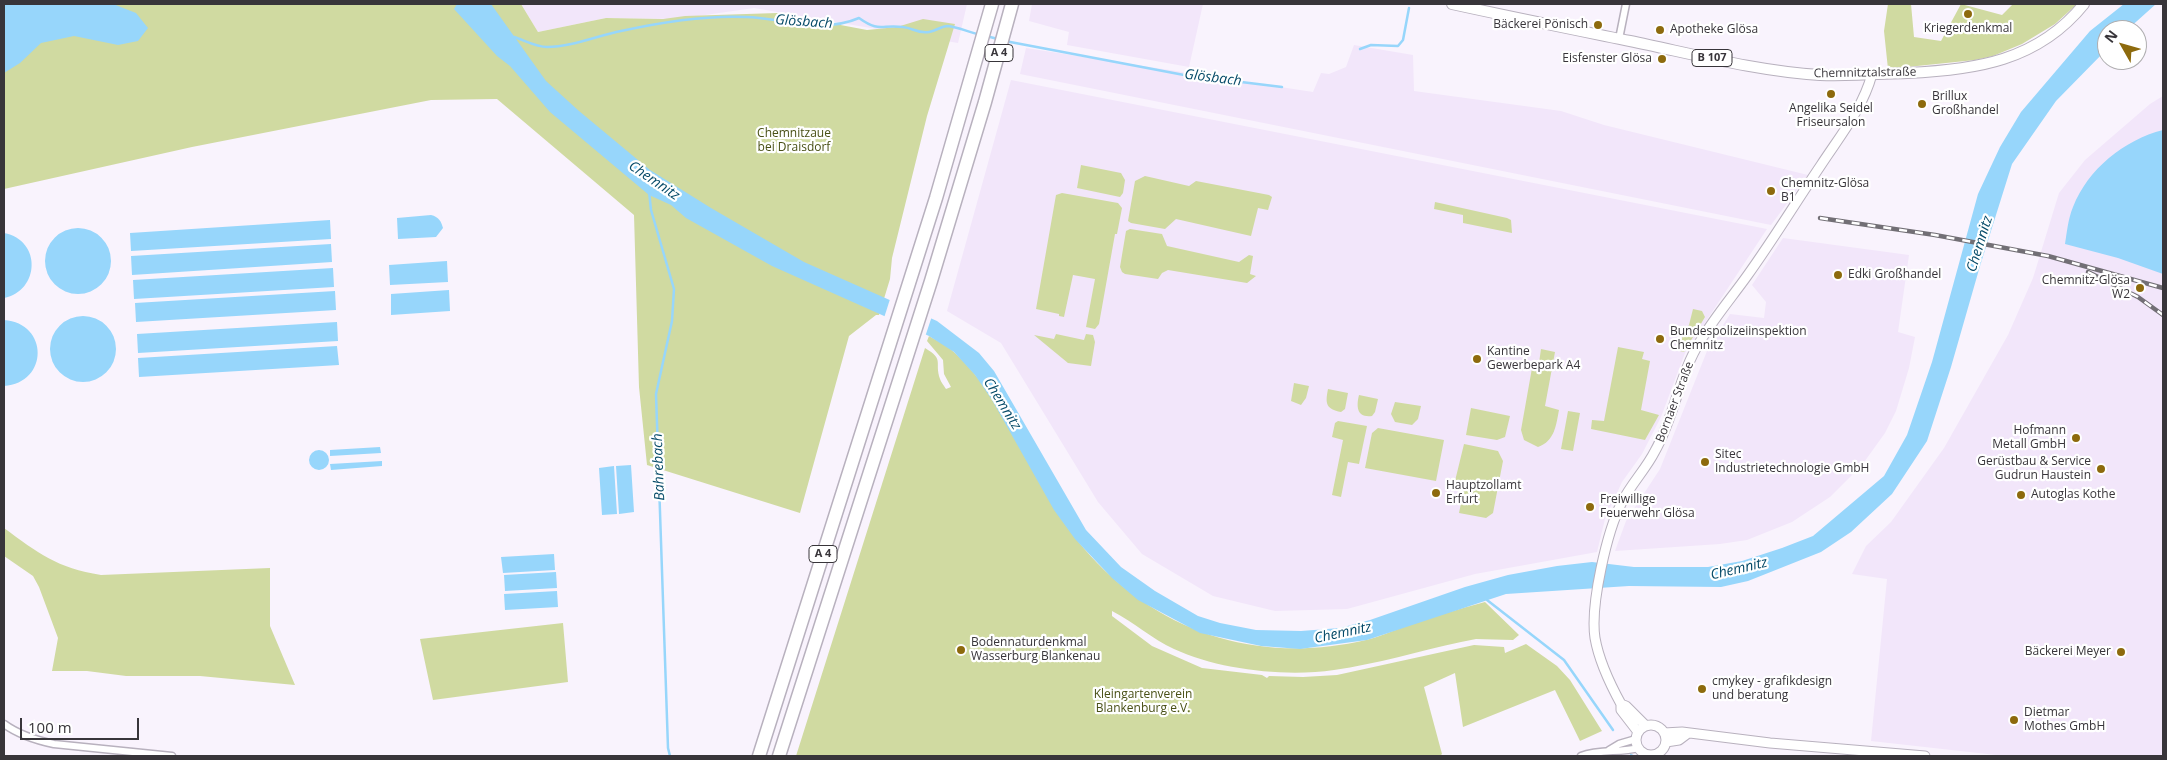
<!DOCTYPE html>
<html>
<head>
<meta charset="utf-8">
<style>
	body { margin:0 }
	#map { position:relative; width:2167px; height:760px; overflow:hidden; background:#f9f3fd; font-family:"Open Sans",sans-serif }
	canvas { display:block }
	.frame { position:absolute; inset:0; border:5px solid #38353a; pointer-events:none }
	.north { position:absolute; left:2097px; top:20px; width:50px; height:50px; box-sizing:border-box; background:#fff; border:1px solid #afaeb0; border-radius:50%; rotate:308deg; font-size:14px; font-weight:700; line-height:20px; text-align:center; color:#38353a }
	.north::after { content:''; display:block; margin:auto; width:18px; height:22px; background:#8d6a0d; clip-path:polygon(50% 0,100% 100%,50% 72%,0 100%) }
	.scale { position:absolute; left:20px; top:718px; width:119px; height:22px; box-sizing:border-box; border:2px solid #38353a; border-top:0; padding-left:6px; font-size:15px; line-height:18px; white-space:nowrap; color:#38353a; -webkit-text-stroke:4px #fff; paint-order:stroke }
</style>
</head>
<body>
<div id="map">
<canvas width="2167" height="760"></canvas>
<div class="frame"></div>
<div class="north">N</div>
<div class="scale">100 m</div>
</div>
<script>
const ctx = document.querySelector('canvas').getContext('2d');
ctx.lineJoin = 'round';
function fill(path, color) {
  ctx.fillStyle = color;
  ctx.fill(path, 'evenodd');
}
function stroke(path, color, width, dash) {
  ctx.strokeStyle = color;
  ctx.lineWidth = width;
  ctx.lineCap = dash ? 'butt' : 'round';
  ctx.setLineDash(dash || []);
  ctx.stroke(path);
}
function label(font, color, halo, rows, align = 'center') {
  ctx.font = font + ' "Open Sans",sans-serif';
  ctx.lineWidth = 4.5;
  ctx.setLineDash([]);
  ctx.textBaseline = 'middle';
  ctx.strokeStyle = halo;
  ctx.fillStyle = color;
  for (const [text, x, y, turn = 0] of rows) {
    ctx.save();
    ctx.translate(x, y);
    ctx.rotate((+turn || 0) * Math.PI / 180);
    ctx.textAlign = isNaN(turn) ? turn : align;
    if (halo) ctx.strokeText(text, 0, 0);
    ctx.fillText(text, 0, 0);
    ctx.restore();
  }
}
const built = new Path2D(`
	M521,4H967L958,43L754,8L677,19L606,18L538,32Z
	M1032,4H1203L1189,67L1067,45L1069,32L1029,21Z
	M1354,45L1413,55L1414,91L1561,111L1604,125L1808,175L1771,225L1020,74L1026,48L1313,92L1321,73L1329,74L1346,67Z
	M1011,80L1767,229L1685,353L1661,417L1642,454L1622,482L1605,519L1597,552L1475,574L1347,609L1275,611L1213,596L1142,554L1098,502L1001,343L947,311Z
	M2163,96V756H2005L1871,741L1887,579L1852,574L1866,546L1891,522L1944,448L2008,335L2033,278L2059,193L2085,160L2150,104Z
	M1783,238L1909,255L1898,332L1915,337L1909,368L1896,411L1885,433L1862,465L1830,497L1792,522L1747,540L1720,544L1615,551L1626,521L1660,469L1707,351L1730,314L1764,318L1766,302L1752,285Z`);
const green = new Path2D(`
	M4,4H521L538,32L606,18L663,19L685,16L777,13L867,30L897,27L923,19L955,24L927,116L892,258L890,279L879,315H876L849,336L800,513L647,465L639,387L634,215L497,99L431,100L192,147L4,189Z
	M1888,4H1911L1914,37L1941,41L1961,4L2002,15L2013,4H2077L2055,24L2022,44L1993,56L1975,60L1888,69L1884,31Z
	M1081,165L1121,173L1125,180L1123,193L1120,197L1077,188Z
	M1145,176L1189,186L1196,181L1269,195L1272,197L1268,210L1258,208L1251,236L1176,219L1165,229L1131,223L1128,221L1135,181Z
	M1062,193L1118,203L1122,208L1117,234H1115L1099,324L1095,329L1086,327L1095,279L1073,275L1064,317L1059,316V314L1036,309L1056,195Z
	M1435,202L1507,218L1511,220L1512,233L1463,223V215L1434,209Z
	M1130,229L1162,234L1167,246L1239,262L1249,255L1253,256L1250,274L1256,276L1247,283L1168,270L1162,273L1158,279L1125,274L1122,272L1120,267L1126,231Z
	M1693,309L1702,311L1705,317L1684,352L1680,351L1683,333L1689,325Z
	M1056,334L1084,340L1086,334L1093,335L1095,342L1091,366L1068,363L1034,335L1054,339Z
	M929,336C938,341 948,346 955,353C994,389 1017,443 1043,489C1110,610 1229,672 1366,640C1379,637 1393,631 1405,626C1432,617 1458,609 1485,602L1519,635L1513,640L1476,639L1461,642C1419,651 1377,664 1334,670C1286,677 1219,670 1174,649C1152,639 1134,622 1112,611V616L1152,646L1202,668L1262,675L1267,678L1269,676L1303,677L1337,675L1474,645L1504,647L1505,653L1526,644L1557,666L1570,680L1602,731L1580,741L1555,690L1463,727L1455,673L1424,687L1442,754L1440,756H796L925,348C945,360 934,362 940,379C941,382 944,386 946,389L951,387L944,374L943,360L927,341Z
	M1618,347L1644,352L1642,359L1650,361L1641,410L1659,415L1645,440L1591,429L1592,420L1604,421Z
	M1541,349L1555,352L1545,406L1559,410C1556,425 1555,441 1538,447L1524,440L1521,430L1532,368L1539,363Z
	M1294,383L1309,386L1306,398L1301,405L1291,401Z
	M1328,389L1348,393L1345,409L1341,412C1326,409 1325,404 1328,389Z
	M1359,395L1378,399L1375,412L1372,416C1357,418 1356,407 1359,395Z
	M1395,402L1421,406L1418,419L1412,425L1395,422L1391,414Z
	M1471,408L1510,416L1505,437L1497,440L1466,435Z
	M1568,411L1580,413L1573,451L1561,449Z
	M1338,421L1367,426L1359,464L1348,462L1341,497L1332,495L1343,440L1332,437L1335,423Z
	M1378,428L1444,440L1436,481L1365,468L1372,433Z
	M1464,444L1498,451L1503,461L1493,513L1486,518L1459,513L1465,484L1455,481Z
	M4,528C38,553 57,568 101,575L270,568V626L295,685L200,676H126L87,671H52L58,638L39,587L33,576L4,556Z
	M563,623L568,682L433,700L420,639Z`);
const water = new Path2D(`
	M4,4H113L136,13L148,28L138,41L118,45L74,36L41,43L20,63L4,73Z
	M457,4H491L546,81L579,111L650,170L711,208L804,262L937,321L979,353L994,371L1086,530L1121,567L1155,591L1198,616L1220,623L1256,630L1301,631L1340,628L1370,620L1465,587L1508,575L1557,566L1592,562L1634,567H1708L1742,561L1782,548L1813,536L1884,476L1907,435L1932,362L1978,194L2000,147L2021,112L2090,31L2124,4H2156L2127,30H2107V49L2056,101L2012,164L1980,266L1951,367L1927,441L1892,494L1851,532L1821,552L1748,581L1721,587L1629,586L1506,594L1367,640L1300,649L1261,646L1200,633L1138,600L1112,578L1075,539L1054,510L992,400L975,375L954,352L929,336L772,266L686,218L671,205L649,195L550,112L510,66L497,56L454,9Z
	M2163,130V274L2118,258L2065,244C2067,232 2068,219 2073,207C2088,169 2124,140 2163,130Z
	M431,215C439,217 441,221 443,228L436,237L398,239L397,218Z
	M330,220L331,239L131,251L130,233Z
	M45 261a33 33 0 1 1 66 0a33 33 0 1 1-66 0Z
	M4,233C42,240 40,291 4,298Z
	M331,244L332,262L132,275L131,256Z
	M447,261L448,282L390,285L389,265Z
	M333,268L334,287L134,299L133,280Z
	M449,290L450,311L391,315V294Z
	M335,291L336,310L136,322L135,303Z
	M50 349a33 33 0 1 1 66 0a33 33 0 1 1-66 0Z
	M4,320C49,323 49,383 4,386Z
	M337,322L338,341L138,353L137,334Z
	M337,346L339,365L139,377L138,358Z
	M380,447L381,453L330,456V450Z
	M309 460a10 10 0 1 1 20 0a10 10 0 1 1-20 0Z
	M382,461V466L331,470L330,464Z
	M631,465L634,512L619,514L616,466Z
	M614,466L617,514L602,515L599,468Z
	M554,554L555,570L503,573L501,557Z
	M556,572L557,588L505,591L504,575Z
	M557,591L558,607L505,610L504,594Z`);
const pier = new Path2D(`
	M891,296L932,316L925,337L884,318Z`);
const stream = new Path2D(`
	M986,36L998,39
	M514,37C524,40 536,47 547,47C571,47 597,36 621,31C662,22 704,15 746,17C784,18 822,34 859,18C880,33 881,24 903,27C913,28 918,34 929,32C936,31 941,26 948,26C957,27 969,32 978,34
	M1005,41L1184,75L1282,87
	M1360,49L1371,45L1398,46L1403,40L1409,8
	M649,191L651,210L674,289L672,321L656,394L668,748L670,756
	M1487,600L1564,660L1613,730
	M1631,755L1633,756`);
const minor = new Path2D(`
	M1619,39L1626,4
	M4,724C19,735 35,740 54,744L172,756
	M1609,750L1619,744L1636,739
	M1581,756C1600,749 1619,753 1639,748`);
const secondary = new Path2D(`
	M1621,704L1626,706L1646,726
	M1636 740a15 15 0 1 1 30 0a15 15 0 1 1-30 0Z
	M1638,732L1621,710V704C1610,684 1599,661 1595,638C1590,605 1607,531 1622,502C1631,484 1646,469 1655,451C1675,416 1679,374 1701,340C1715,317 1732,297 1747,276C1773,240 1796,202 1821,165C1840,136 1863,108 1872,74
	M1664,733L1682,732L1770,743L1925,756
	M1666,742L1679,740L1687,734`);
const primary = new Path2D(`
	M1452,4C1511,17 1571,29 1630,41C1693,54 1756,71 1820,75C1849,76 1878,74 1907,73C1975,70 2038,61 2084,4`);
const motorway = new Path2D(`
	M759,756L936,198L992,4
	M779,756L931,281L985,102L1012,4`);
const rail = new Path2D(`
	M1820,218L1935,235L2048,256L2163,288
	M2088,272L2138,297L2163,315`);
const markers = [
	[1968,14,5,"#8d6a0d"],
	[1598,25,5,"#8d6a0d"],
	[1660,30,5,"#8d6a0d"],
	[1662,59,5,"#8d6a0d"],
	[1831,94,5,"#8d6a0d"],
	[1922,104,5,"#8d6a0d"],
	[1771,191,5,"#8d6a0d"],
	[1838,275,5,"#8d6a0d"],
	[2140,288,5,"#8d6a0d"],
	[1660,339,5,"#8d6a0d"],
	[1477,359,5,"#8d6a0d"],
	[2076,438,5,"#8d6a0d"],
	[1705,462,5,"#8d6a0d"],
	[2101,469,5,"#8d6a0d"],
	[1436,493,5,"#8d6a0d"],
	[2021,495,5,"#8d6a0d"],
	[1590,507,5,"#8d6a0d"],
	[961,650,5,"#8d6a0d"],
	[2121,652,5,"#8d6a0d"],
	[1702,689,5,"#8d6a0d"],
	[2014,720,5,"#8d6a0d"]
];
const shields = [
	[999,53,28],
	[1712,58,40],
	[823,554,28]
];
const shieldNames = [
	["A 4",999,53],
	["B 107",1712,58],
	["A 4",823,554]
];
const poiNames = [
	["Bäckerei Pönisch",1588,25,"right"],
	["Kriegerdenkmal",1968,29,"center"],
	["Apotheke Glösa",1670,30],
	["Eisfenster Glösa",1652,59,"right"],
	["Brillux",1932,97],
	["Großhandel",1932,111],
	["Angelika Seidel",1831,109,"center"],
	["Friseursalon",1831,123,"center"],
	["Chemnitz-Glösa",1781,184],
	["B1",1781,198],
	["Edki Großhandel",1848,275],
	["Chemnitz-Glösa",2130,281,"right"],
	["W2",2130,295,"right"],
	["Bundespolizeiinspektion",1670,332],
	["Chemnitz",1670,346],
	["Kantine",1487,352],
	["Gewerbepark A4",1487,366],
	["Hofmann",2066,431,"right"],
	["Metall GmbH",2066,445,"right"],
	["Sitec",1715,455],
	["Industrietechnologie GmbH",1715,469],
	["Gerüstbau & Service",2091,462,"right"],
	["Gudrun Haustein",2091,476,"right"],
	["Hauptzollamt",1446,486],
	["Erfurt",1446,500],
	["Autoglas Kothe",2031,495],
	["Freiwillige",1600,500],
	["Feuerwehr Glösa",1600,514],
	["Bodennaturdenkmal",971,643],
	["Wasserburg Blankenau",971,657],
	["Bäckerei Meyer",2111,652,"right"],
	["cmykey - grafikdesign",1712,682],
	["und beratung",1712,696],
	["Dietmar",2024,713],
	["Mothes GmbH",2024,727]
];
const streetNames = [
	["Chemnitztalstraße",1865,73,-1],
	["Bornaer Straße",1675,402,-69]
];
const parkNames = [
	["Chemnitzaue",794,134],
	["bei Draisdorf",794,148],
	["Kleingartenverein",1143,695],
	["Blankenburg e.V.",1143,709]
];
const waterNames = [
	["Glösbach",804,22,4],
	["Glösbach",1213,78,7],
	["Chemnitz",654,181,34],
	["Chemnitz",1980,244,-73],
	["Chemnitz",1002,404,58],
	["Bahrebach",659,467,-92],
	["Chemnitz",1739,569,-13],
	["Chemnitz",1343,633,-12]
];
fill(built, '#f2e6fa');
fill(green, '#d0daa1');
fill(water, '#97d6fb');
fill(pier, '#f9f3fd');
stroke(stream, '#97d6fb', 2.5);
stroke(minor, '#b8b1be', 9);
stroke(secondary, '#b8b1be', 11);
stroke(primary, '#b8b1be', 12);
stroke(motorway, '#b8b1be', 15);
stroke(minor, '#fff', 6);
stroke(secondary, '#fff', 9);
stroke(primary, '#fff', 10);
stroke(motorway, '#fff', 12);
stroke(rail, '#726f75', 4.5);
stroke(rail, '#fff', 2.5, [8]);
for (const [x, y, r, color] of markers) {
  const dot = new Path2D();
  dot.arc(x, y, r, 0, 2 * Math.PI);
  ctx.fillStyle = color;
  ctx.fill(dot);
  stroke(dot, '#fff', 2);
}
for (const [x, y, w] of shields) {
  const box = new Path2D();
  box.roundRect(x - w / 2, y - 8.5, w, 17, 4);
  ctx.fillStyle = '#fff';
  ctx.fill(box);
  stroke(box, '#38353a', 1);
}
label('bold 11px', '#38353a', null, shieldNames);
label('12px', '#38353a', '#fff', poiNames, 'left');
label('12px', '#38353a', '#fff', streetNames);
label('12px', '#495016', '#fff', parkNames);
label('italic 14px', '#054a68', '#fff', waterNames);
</script>
</body>
</html>
